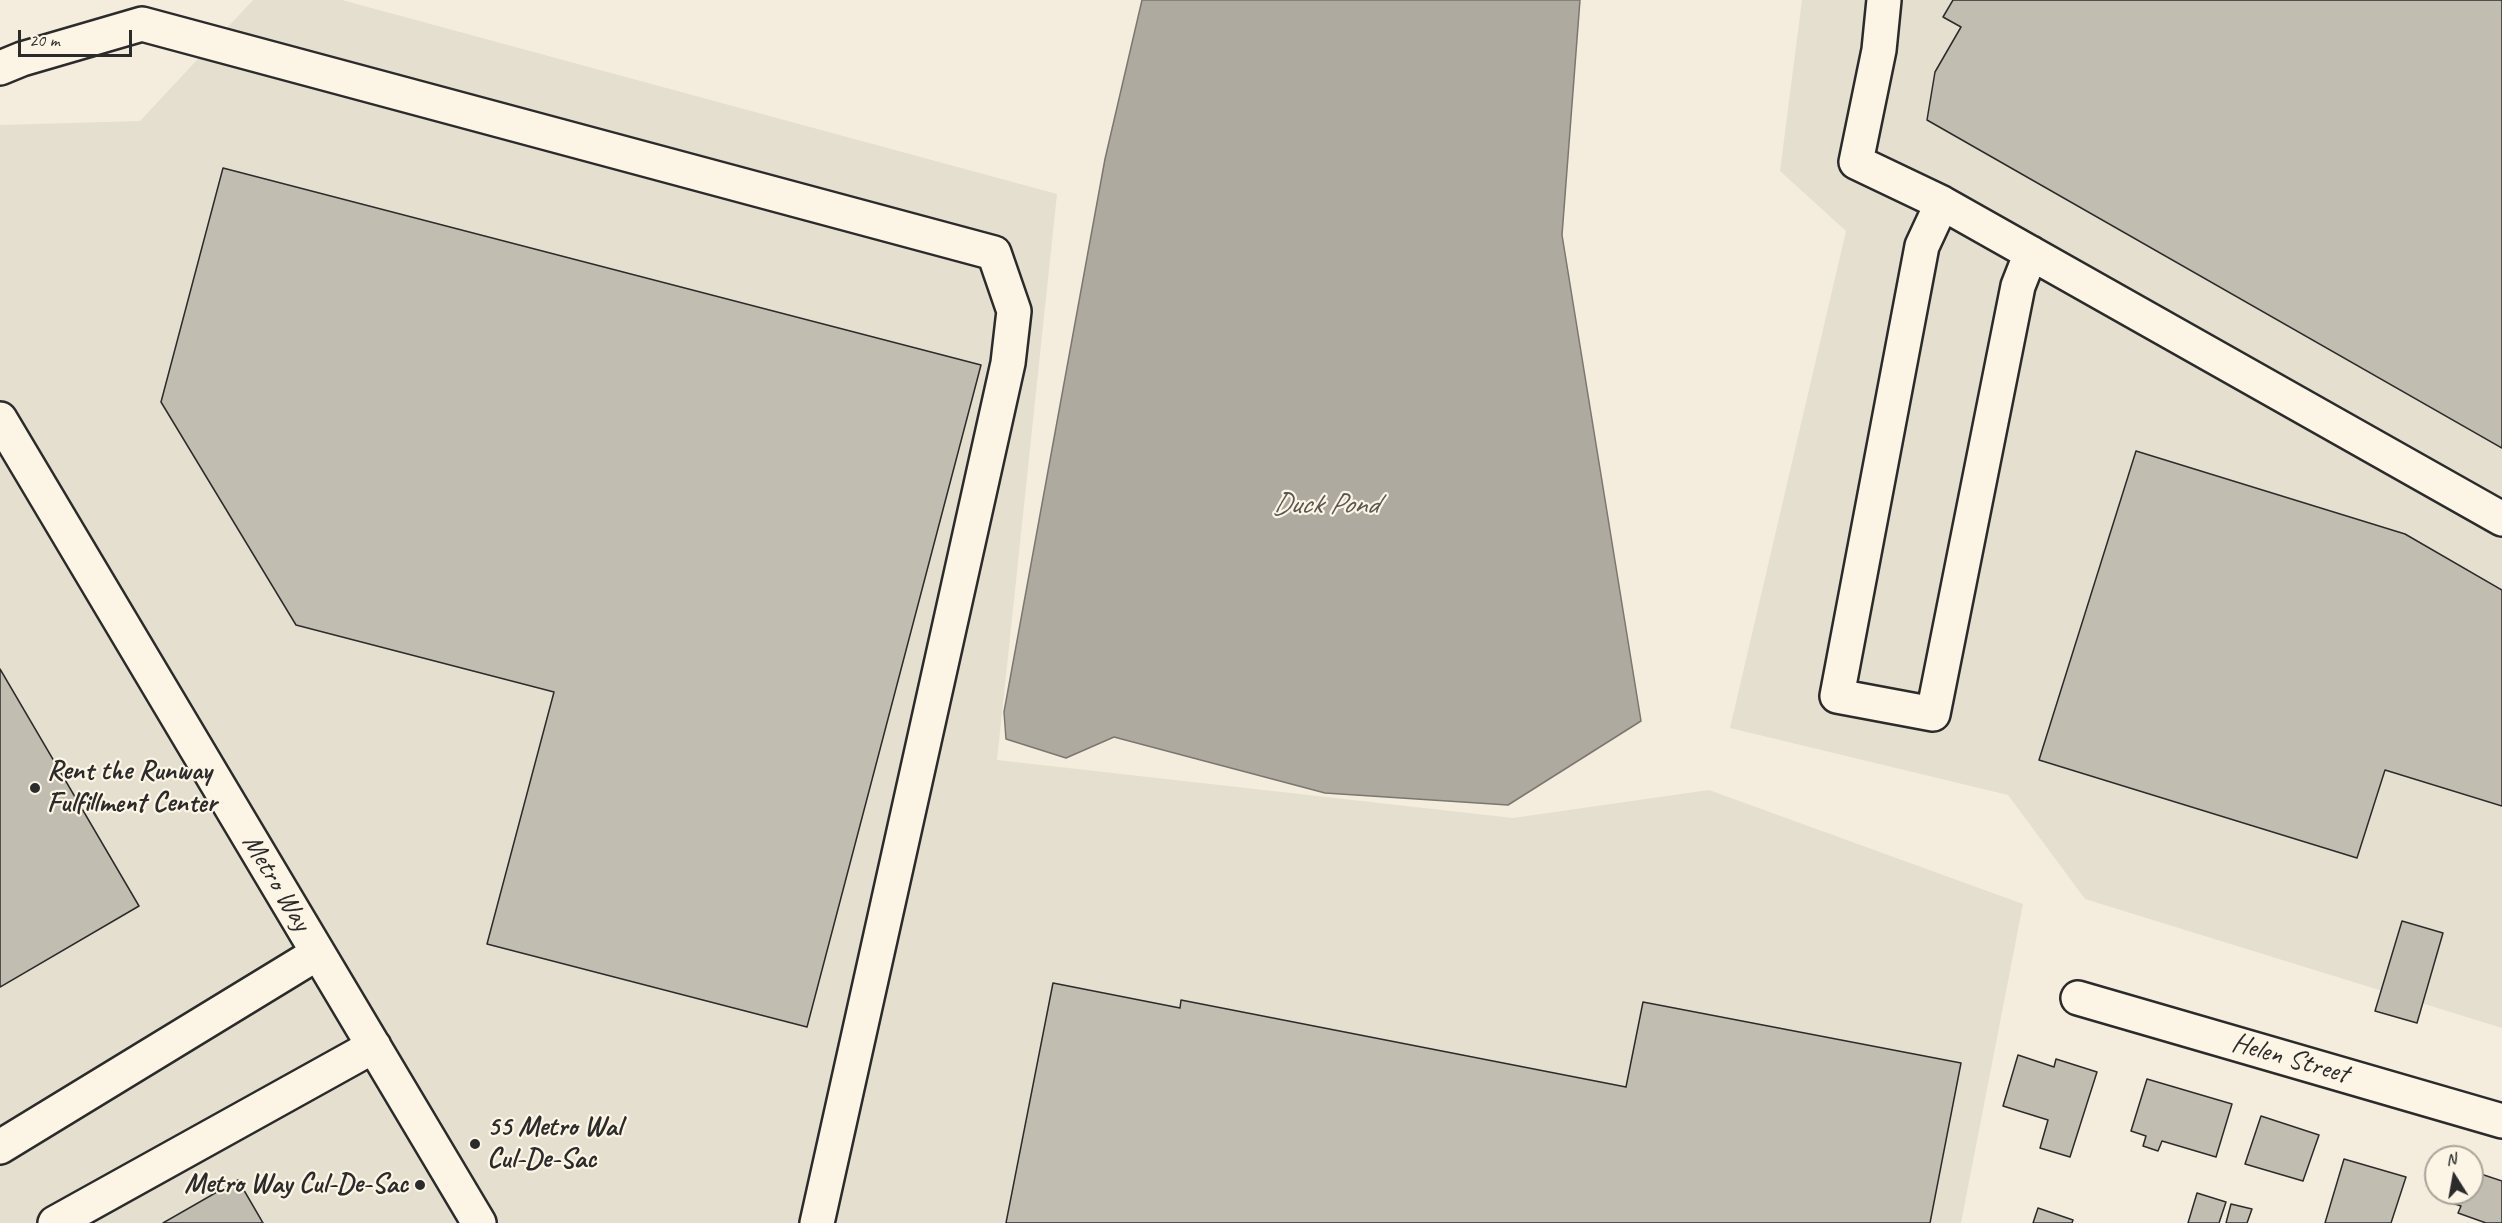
<!DOCTYPE html>
<html>
<head>
<meta charset="utf-8">
<style>
	body { margin:0 }
	#map { position:relative; width:2502px; height:1223px; overflow:hidden; background:#f4edde; font-family:Caveat,sans-serif }
	canvas { display:block }
	.north { position:absolute; left:2424px; top:1145px; width:60px; height:60px; box-sizing:border-box; background:#fcf5e5; border:2px solid #a8a49b; border-radius:50%; rotate:349deg; font-size:16px; font-weight:700; line-height:24px; text-align:center; color:#2b2b2b }
	.north::after { content:''; display:block; margin:auto; width:21px; height:27px; background:#2b2b2b; clip-path:polygon(50% 0,100% 100%,50% 72%,0 100%) }
	.scale { position:absolute; left:18px; top:30px; width:114px; height:27px; box-sizing:border-box; border:3px solid #2b2b2b; border-top:0; padding-left:8px; font-size:18px; line-height:21px; white-space:nowrap; color:#2b2b2b; -webkit-text-stroke:4px #fcf5e5; paint-order:stroke }
</style>
</head>
<body>
<div id="map">
<canvas width="2502" height="1223"></canvas>
<div class="north">N</div>
<div class="scale">20 m</div>
</div>
<script>
const ctx = document.querySelector('canvas').getContext('2d');
ctx.lineJoin = 'round';
function fill(path, color) {
  ctx.fillStyle = color;
  ctx.fill(path, 'evenodd');
}
function stroke(path, color, width, dash) {
  ctx.strokeStyle = color;
  ctx.lineWidth = width;
  ctx.lineCap = dash ? 'butt' : 'round';
  ctx.setLineDash(dash || []);
  ctx.stroke(path);
}
function label(font, color, halo, rows, align = 'center') {
  ctx.font = font + ' Caveat,sans-serif';
  ctx.lineWidth = 4.5;
  ctx.setLineDash([]);
  ctx.textBaseline = 'middle';
  ctx.strokeStyle = halo;
  ctx.fillStyle = color;
  for (const [text, x, y, turn = 0] of rows) {
    ctx.save();
    ctx.translate(x, y);
    ctx.rotate((+turn || 0) * Math.PI / 180);
    ctx.textAlign = isNaN(turn) ? turn : align;
    if (halo) ctx.strokeText(text, 0, 0);
    ctx.fillText(text, 0, 0);
    ctx.restore();
  }
}
const built = new Path2D(`
	M253,0H342L1057,194L997,760L1513,818L1709,790L2023,904L1961,1223H0V125L140,121Z
	M1802,0H2502V1028L2085,899L2008,795L1730,728L1846,231L1780,171Z`);
const water = new Path2D(`
	M1142,0H1580L1562,235L1641,721L1508,805L1325,793L1114,737L1066,758L1006,739L1004,712L1105,159Z`);
const building = new Path2D(`
	M1953,0H2502V448L1927,120L1935,72L1961,27L1943,17Z
	M223,168L981,365L807,1027L487,944L554,692L296,625L161,402Z
	M2136,451L2405,534L2502,590V806L2385,770L2357,858L2039,760Z
	M0,669L139,906L0,987Z
	M2402,921L2443,933L2417,1023L2375,1011Z
	M1053,983L1180,1008L1181,1000L1626,1087L1643,1002L1961,1063L1930,1223H1006Z
	M2018,1055L2054,1067L2056,1059L2097,1072L2070,1157L2040,1148L2048,1120L2003,1106Z
	M2147,1079L2232,1104L2216,1157L2162,1141L2158,1151L2143,1146L2146,1136L2131,1131Z
	M2261,1116L2319,1135L2303,1181L2245,1164Z
	M2344,1159L2406,1177L2391,1223H2325Z
	M2472,1171L2502,1181V1223H2486L2458,1213L2461,1206L2446,1201L2449,1193H2472Z
	M238,1180L263,1223H163Z
	M2197,1193L2226,1202L2219,1223H2188Z
	M2231,1204L2252,1209L2247,1223H2226Z
	M2038,1208L2073,1220L2072,1223H2033Z`);
const minor = new Path2D(`
	M1884,0L1879,50L1856,162L1942,203
	M0,68L22,59L142,24L994,253L1014,311L1008,363L817,1223
	M2031,253L2018,286L1933,714L1837,696L1922,246L1942,203L2502,519
	M0,419L479,1223
	M2078,998L2502,1121
	M0,1147L318,953
	M55,1223L374,1046`);
const markers = [
	[35,788,6,"#2b2b2b"],
	[475,1144,6,"#2b2b2b"],
	[420,1185,6,"#2b2b2b"]
];
const poiNames = [
	["Rent the Runway",47,772],
	["Fulfillment Center",47,804],
	["55 Metro Wal",487,1128],
	["Cul-De-Sac",487,1160],
	["Metro Way Cul-De-Sac",408,1185,"right"]
];
const streetNames = [
	["Metro Way",276,883,59],
	["Helen Street",2290,1059,16]
];
const waterNames = [
	["Duck Pond",1325,505]
];
fill(built, '#e5dfd0');
fill(water, '#afaaa0');
stroke(water, '#7a7771', 1.5);
fill(building, '#c2bdb1');
stroke(building, '#2b2b2b', 1.5);
stroke(minor, '#2b2b2b', 38);
stroke(minor, '#fcf5e5', 33);
for (const [x, y, r, color] of markers) {
  const dot = new Path2D();
  dot.arc(x, y, r, 0, 2 * Math.PI);
  ctx.fillStyle = color;
  ctx.fill(dot);
  stroke(dot, '#fcf5e5', 2);
}
label('bold 28px', '#2b2b2b', '#fcf5e5', poiNames, 'left');
label('28px', '#2b2b2b', '#fcf5e5', streetNames);
label('italic 30px', '#595754', '#fcf5e5', waterNames);
</script>
</body>
</html>
